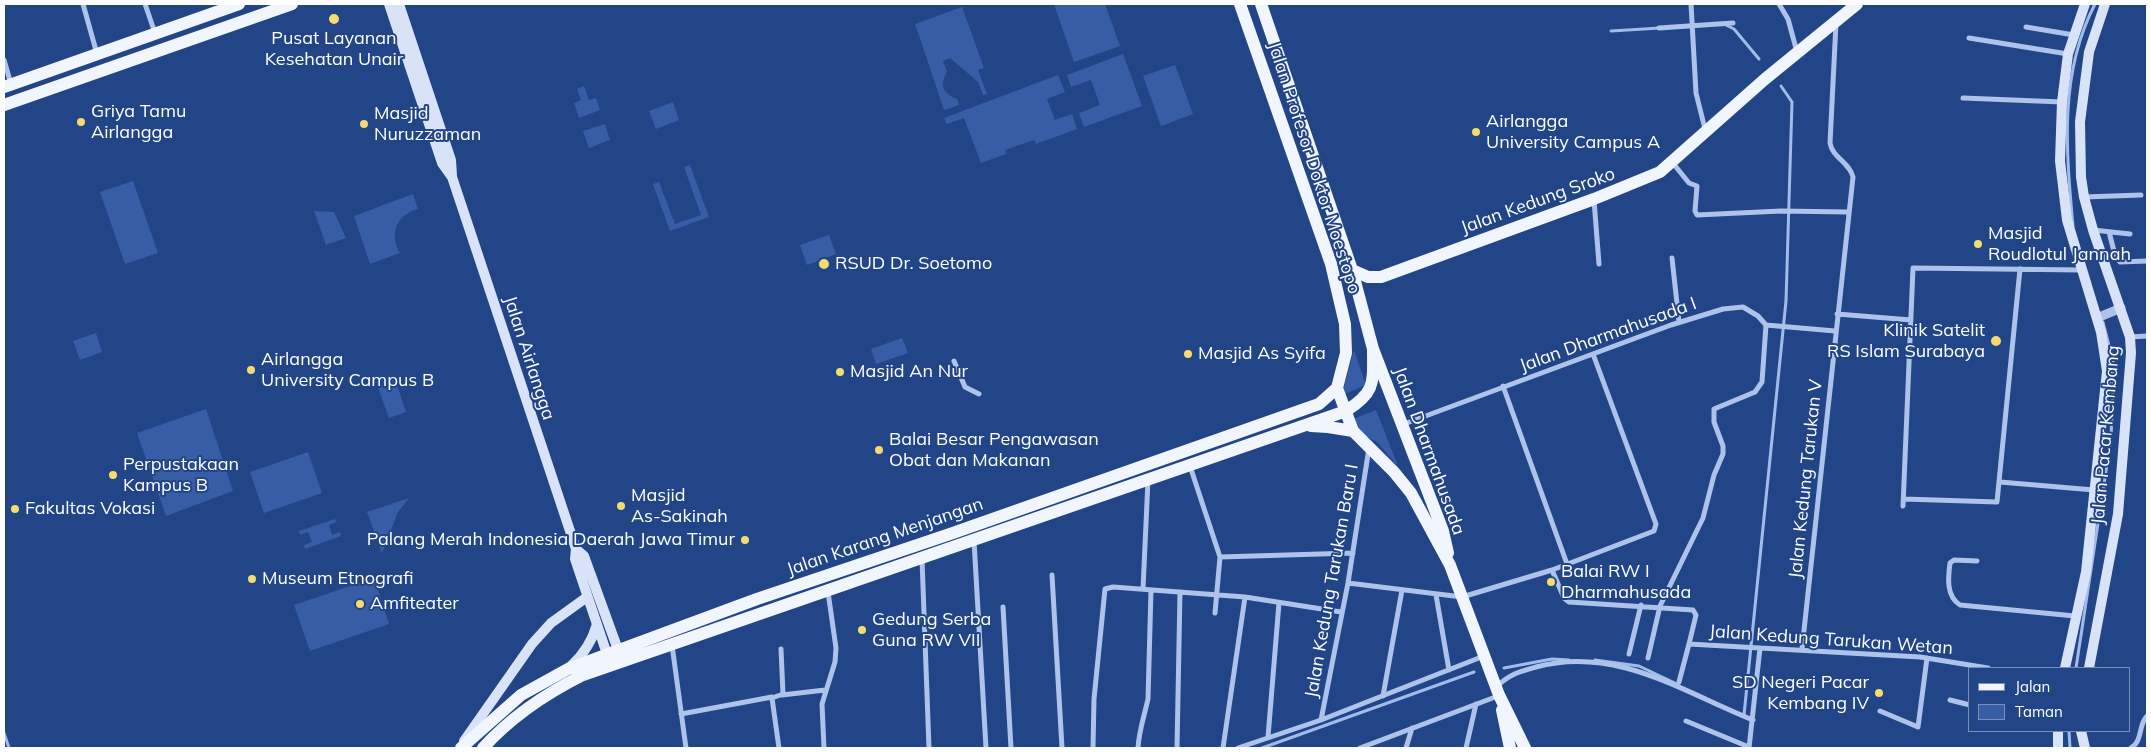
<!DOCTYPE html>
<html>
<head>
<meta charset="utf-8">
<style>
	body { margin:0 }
	#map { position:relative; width:2151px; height:752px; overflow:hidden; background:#224588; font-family:Mulish,sans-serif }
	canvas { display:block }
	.frame { position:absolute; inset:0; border:5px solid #fff; pointer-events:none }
	.legend { position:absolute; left:1968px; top:667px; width:162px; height:65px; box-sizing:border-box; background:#224588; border:1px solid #7a8fb8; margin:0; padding:6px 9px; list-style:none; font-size:15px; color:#fff }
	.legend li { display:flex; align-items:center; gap:10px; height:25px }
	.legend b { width:25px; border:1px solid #7a8fb8 }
</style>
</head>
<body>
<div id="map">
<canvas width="2151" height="752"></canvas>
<div class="frame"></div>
<ul class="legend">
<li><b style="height:6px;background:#f1f5fe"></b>Jalan</li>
<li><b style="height:14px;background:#365da5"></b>Taman</li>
</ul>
</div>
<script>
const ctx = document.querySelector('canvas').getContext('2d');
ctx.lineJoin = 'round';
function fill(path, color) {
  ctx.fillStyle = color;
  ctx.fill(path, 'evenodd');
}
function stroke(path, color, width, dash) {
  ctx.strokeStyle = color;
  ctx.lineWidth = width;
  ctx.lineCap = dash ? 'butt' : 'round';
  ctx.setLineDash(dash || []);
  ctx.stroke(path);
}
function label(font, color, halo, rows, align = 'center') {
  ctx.font = font + ' Mulish,sans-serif';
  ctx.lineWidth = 4;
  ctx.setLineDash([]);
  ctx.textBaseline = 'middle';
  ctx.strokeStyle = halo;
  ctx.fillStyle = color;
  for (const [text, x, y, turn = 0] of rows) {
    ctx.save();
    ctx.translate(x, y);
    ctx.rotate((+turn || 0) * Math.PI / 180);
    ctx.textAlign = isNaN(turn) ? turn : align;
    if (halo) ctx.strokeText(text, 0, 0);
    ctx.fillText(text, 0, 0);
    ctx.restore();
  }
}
const green = new Path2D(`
	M1054,4H1105L1120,46L1074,62Z
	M962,7L984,68L978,70L987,94L983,95L978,82L950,58L943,61L947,72C939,85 943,94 957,99L959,105L944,110L915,24Z
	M1123,54L1142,106L1084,127L1079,113L1100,105L1091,80L1071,87L1067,75Z
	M1175,65L1193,114L1161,126L1143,76Z
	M1058,75L1065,92L1047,99L1055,120L1072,114L1077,129L1036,144L1034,140L1005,150L1006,154L981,163L964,118L947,124L944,118Z
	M584,86L589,100L596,98L600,110L579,118L574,103L581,100L577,89Z
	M673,102L679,120L656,129L649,111Z
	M605,124L610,140L589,148L583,131Z
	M690,165L709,217L670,231L653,184L659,182L675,224L701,215L684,167Z
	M133,181L158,253L125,264L100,192Z
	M413,194L418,209C396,215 389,234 400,253L370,264L354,216Z
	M314,211L334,212L346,238L326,245Z
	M829,235L836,254L807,265L800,245Z
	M96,333L102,352L80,360L73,341Z
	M902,338L908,353L876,364L871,349Z
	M1354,350L1366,385L1342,395Z
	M394,376L406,412L389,418L376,382Z
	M206,409L233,491L166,516L137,433Z
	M1376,410L1398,466L1377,442L1355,430L1351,420Z
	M308,452L322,493L264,513L250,472Z
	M409,498L398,512L382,553L367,512Z
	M335,519L336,522L329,525L332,535L340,532L341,536L305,549L304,545L312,542L308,532L300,535L299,531Z
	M374,578L389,624L310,651L294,605Z`);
const stream = new Path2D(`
	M1726,25L1734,29L1759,59
	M1611,31L1660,28
	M2073,226C2066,150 2059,73 2095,4
	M1595,660L1639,666L1677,684
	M1504,668L1552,659L1569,660
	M2076,668L2111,438L2114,365L2103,322
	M1744,715L1786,301L1792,102L1781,86
	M2069,731L2070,748
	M4,733L9,748
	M1262,748L1474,672`);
const minor = new Path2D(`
	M83,4L97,54
	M145,4L155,33
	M1691,4L1696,93L1705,129
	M1779,4L1788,19L1797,52
	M2026,27L2074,35
	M1659,28L1733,23
	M1969,38L2068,54
	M4,60L11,84
	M1963,98L2062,102
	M1672,162L1689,183L1697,186L1695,211L1697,215L1781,211L1848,212
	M2084,197L2141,195
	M1594,200L1599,264
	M2093,230L2130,234
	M2109,232L2115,255L2120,262L2147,261
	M1672,258L1679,322
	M1837,314L1911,320
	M1766,325L1835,331
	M2130,337L2147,336
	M954,361L965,387L979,394
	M1503,386L1567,564
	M1404,424L1671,325L1723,309L1743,307L1758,316L1766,325L1762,382L1755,392L1714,409V422L1723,446V454L1714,475L1703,518L1660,606L1648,658
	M1190,466L1220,557L1215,613
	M2000,482L2094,490
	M1904,499L1997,502L2020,269
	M1903,506L1913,268L2082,270
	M974,541L986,748
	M1220,557L1353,553
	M922,559L929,748
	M1977,561L1954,560L1950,563C1948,578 1946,596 1960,605L2075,616
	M1552,570L1564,598L1569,602L1693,610L1696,615L1689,644L1920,657L1988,668
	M1052,575L1062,748
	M1348,583L1462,597L1552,570L1654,531L1656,524L1593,354
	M1143,589L1148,480
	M1436,595L1449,670
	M1003,607L1011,748
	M672,645L686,748
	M1802,649L1853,177C1850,163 1832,157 1830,143L1836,23
	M1629,654L1641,605
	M1679,682L1689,644
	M1496,687C1510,674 1518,672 1536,667C1615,645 1683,692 1753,720
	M782,695L825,690
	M1383,696L1402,590
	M1950,700L1970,705
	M1880,711L1918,727L1927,658
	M681,714L772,697
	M1321,720L1348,583L1369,448
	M1686,721L1749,747
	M1268,737L1279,603
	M779,748L772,698L783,694L781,649
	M824,748L822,704L835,662L836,648L828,592
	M1093,748L1094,699L1105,589L1113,587L1245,597L1341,612
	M1138,748C1139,730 1144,717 1148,699L1151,590
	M1177,748L1180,592
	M1223,748L1245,597
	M1238,748L1321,720L1484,656
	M1360,748L1498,696
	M1406,748L1412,728
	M1466,748L1476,704
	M1749,748L1760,648
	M2131,748C2143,741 2138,725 2147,716`);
const tertiary = new Path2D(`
	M2097,318L2121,308`);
const secondary = new Path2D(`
	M389,4L442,163L452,177L576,549L575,559L609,660
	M399,4L451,160L452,176
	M576,549L584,556L621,658
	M571,666C584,654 592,642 597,624
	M2065,668L2086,572L2107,371L2101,332L2067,220L2060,161L2062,102L2068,54L2085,4
	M2089,668L2118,514L2131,353L2130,337L2093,230L2084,197L2081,177L2080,122L2089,52L2105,4
	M2081,731L2085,748
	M464,741L532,644L551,623L587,597
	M2058,748V731`);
const primary = new Path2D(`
	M1240,4L1331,264L1345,324L1346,353L1337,388L1353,431L1394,472L1411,493L1450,565L1499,695L1525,748
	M1261,4L1352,270L1373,349L1443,531L1448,553
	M4,87L239,4
	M4,105L292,4
	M1352,270L1368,277H1381L1594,199L1660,172L1765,79L1857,4
	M1311,426L1328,427L1353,431
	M1502,710L1510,748
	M461,748L521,695L568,669L757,599L950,534L1319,404L1337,388
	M483,748C511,717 545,694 583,675L1346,411C1376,392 1373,383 1373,349`);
const markers = [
	[334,19,6,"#f6db6f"],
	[81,122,5,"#f6db6f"],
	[364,124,5,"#f6db6f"],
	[1476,132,5,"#f6db6f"],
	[1978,244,5,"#f6db6f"],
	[824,264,6,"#f6db6f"],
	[1996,341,6,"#f6db6f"],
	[1188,354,5,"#f6db6f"],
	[251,370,5,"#f6db6f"],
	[840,372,5,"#f6db6f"],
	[879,450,5,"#f6db6f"],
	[113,475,5,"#f6db6f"],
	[621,506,5,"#f6db6f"],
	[15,509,5,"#f6db6f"],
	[745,540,5,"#f6db6f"],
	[252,579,5,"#f6db6f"],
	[1551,582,5,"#f6db6f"],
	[360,604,5,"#f6db6f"],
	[862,630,5,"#f6db6f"],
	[1879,693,5,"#f6db6f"]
];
const poiNames = [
	["Pusat Layanan",334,39,"center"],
	["Kesehatan Unair",334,60,"center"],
	["Griya Tamu",91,112],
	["Airlangga",91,133],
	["Masjid",374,114],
	["Nuruzzaman",374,135],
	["Airlangga",1486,122],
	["University Campus A",1486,143],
	["Masjid",1988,234],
	["Roudlotul Jannah",1988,255],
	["RSUD Dr. Soetomo",835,264],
	["Klinik Satelit",1985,331,"right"],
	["RS Islam Surabaya",1985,352,"right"],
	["Masjid As Syifa",1198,354],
	["Airlangga",261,360],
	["University Campus B",261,381],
	["Masjid An Nur",850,372],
	["Balai Besar Pengawasan",889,440],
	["Obat dan Makanan",889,461],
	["Perpustakaan",123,465],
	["Kampus B",123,486],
	["Masjid",631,496],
	["As-Sakinah",631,517],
	["Fakultas Vokasi",25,509],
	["Palang Merah Indonesia Daerah Jawa Timur",735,540,"right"],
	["Balai RW I",1561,572],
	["Dharmahusada",1561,593],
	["Museum Etnografi",262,579],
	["Amfiteater",370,604],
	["Gedung Serba",872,620],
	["Guna RW VII",872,641],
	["SD Negeri Pacar",1869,683,"right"],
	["Kembang IV",1869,704,"right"]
];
const streetNames = [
	["Jalan Profesor Doktor Moestopo",1314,168,72],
	["Jalan Kedung Sroko",1538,201,-20],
	["Jalan Dharmahusada I",1608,335,-20],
	["Jalan Airlangga",529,358,72],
	["Jalan Pacar Kembang",2106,435,-85],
	["Jalan Dharmahusada",1429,451,70],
	["Jalan Kedung Tarukan V",1806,479,-84],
	["Jalan Karang Menjangan",885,537,-19],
	["Jalan Kedung Tarukan Baru I",1332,581,-80],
	["Jalan Kedung Tarukan Wetan",1831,640,4]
];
fill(green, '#365da5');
stroke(stream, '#a1bceb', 3);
stroke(minor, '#adc3ea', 5);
stroke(tertiary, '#adc3ea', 9);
stroke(secondary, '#d8e3f8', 10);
stroke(primary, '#f1f5fe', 12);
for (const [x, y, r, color] of markers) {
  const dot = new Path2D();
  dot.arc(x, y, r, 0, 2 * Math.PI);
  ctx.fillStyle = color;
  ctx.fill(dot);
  stroke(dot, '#224588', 2);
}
label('18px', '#fff', '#224588', poiNames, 'left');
label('18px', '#fff', '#224588', streetNames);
</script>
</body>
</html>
